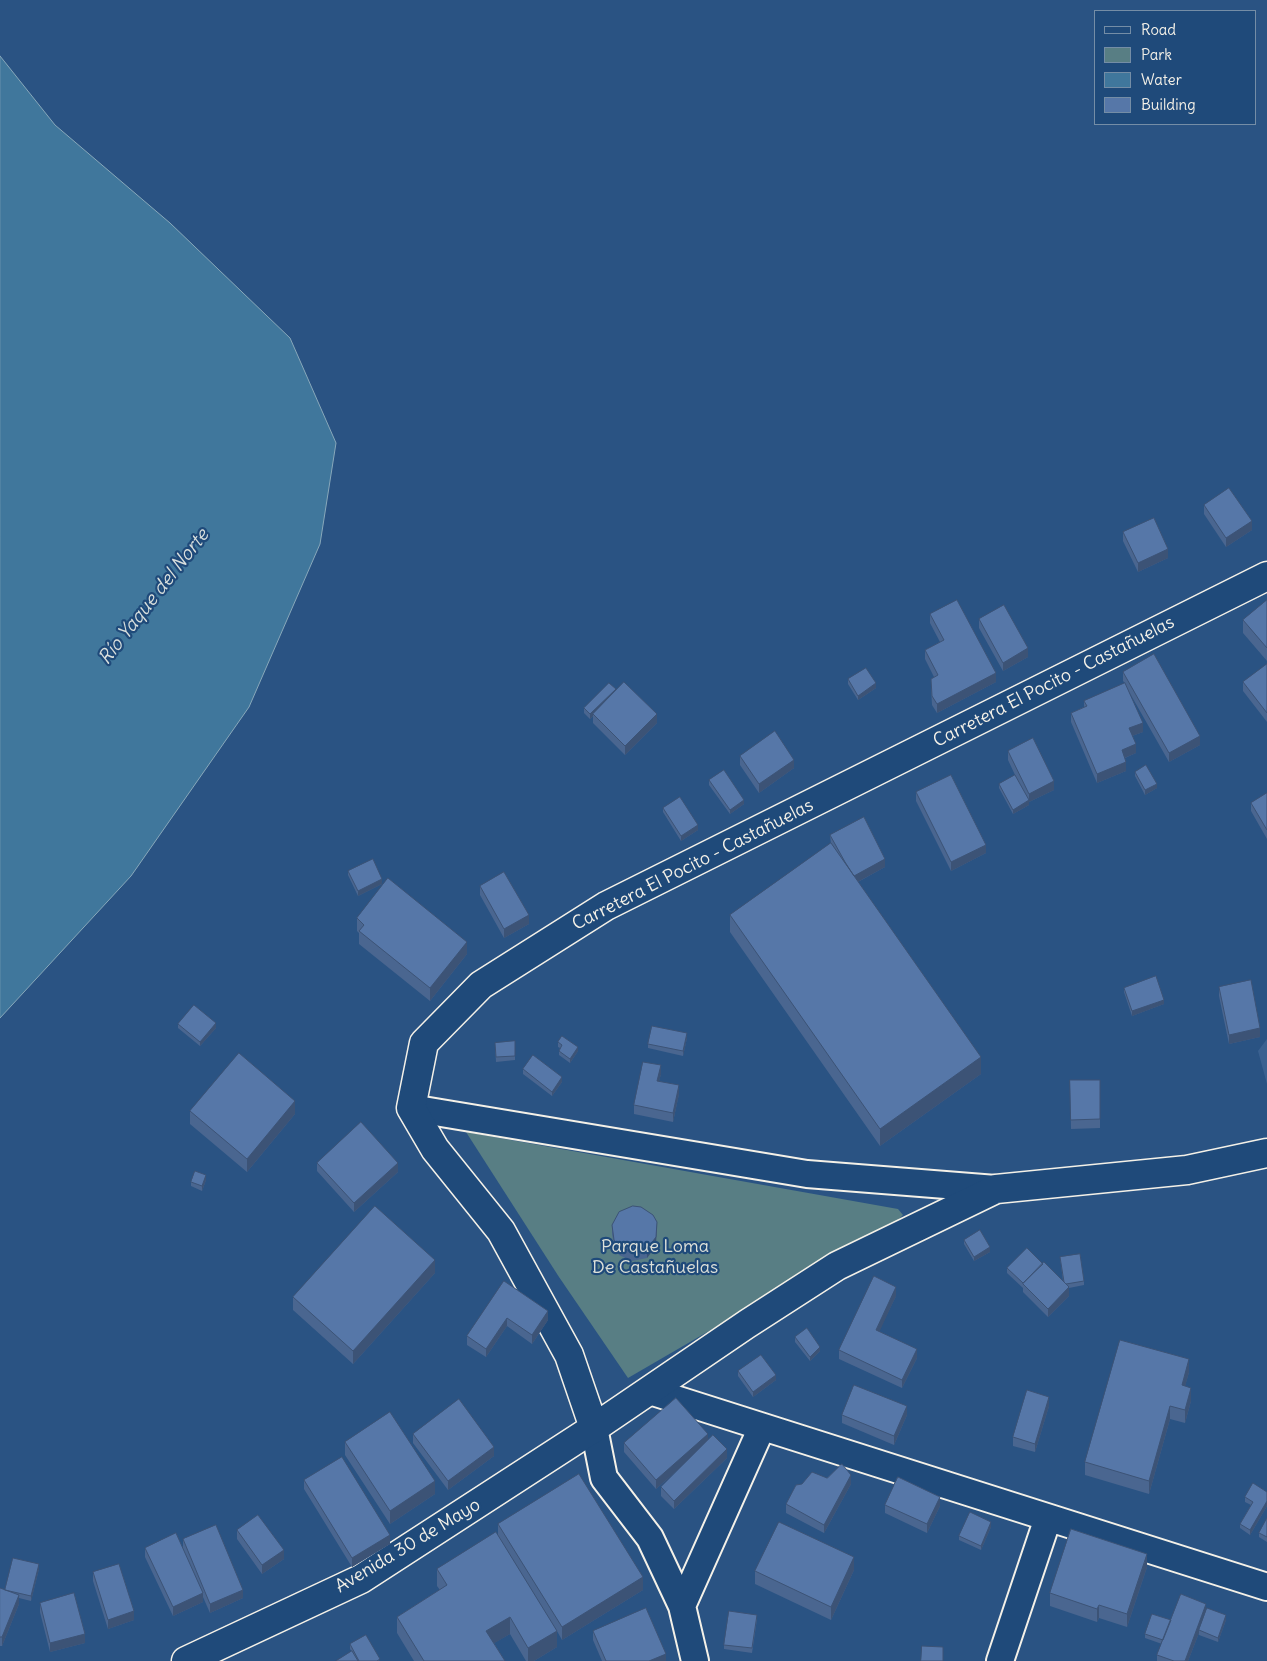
<!DOCTYPE html>
<html>
<head>
<meta charset="utf-8">
<style>
	body { margin:0 }
	#map { position:relative; width:1267px; height:1661px; overflow:hidden; background:#2a5383; font-family:Delius,sans-serif }
	canvas { display:block }
	.legend { position:absolute; left:1094px; top:10px; width:162px; height:115px; box-sizing:border-box; background:#1f4a7a; border:1px solid #748da6; margin:0; padding:6px 9px; list-style:none; font-size:15px; color:#f4f1e8 }
	.legend li { display:flex; align-items:center; gap:10px; height:25px }
	.legend b { width:25px; border:1px solid #748da6 }
</style>
</head>
<body>
<div id="map">
<canvas width="1267" height="1661"></canvas>
<ul class="legend">
<li><b style="height:6px;background:#1f4a7a"></b>Road</li>
<li><b style="height:14px;background:#587e84"></b>Park</li>
<li><b style="height:14px;background:#40779c"></b>Water</li>
<li><b style="height:14px;background:#5677a8"></b>Building</li>
</ul>
</div>
<script>
const ctx = document.querySelector('canvas').getContext('2d');
ctx.lineJoin = 'round';
function fill(path, color) {
  ctx.fillStyle = color;
  ctx.fill(path, 'evenodd');
}
function stroke(path, color, width, dash) {
  ctx.strokeStyle = color;
  ctx.lineWidth = width;
  ctx.lineCap = dash ? 'butt' : 'round';
  ctx.setLineDash(dash || []);
  ctx.stroke(path);
}
function label(font, color, halo, rows, align = 'center') {
  ctx.font = font + ' Delius,sans-serif';
  ctx.lineWidth = 4.5;
  ctx.setLineDash([]);
  ctx.textBaseline = 'middle';
  ctx.strokeStyle = halo;
  ctx.fillStyle = color;
  for (const [text, x, y, turn = 0] of rows) {
    ctx.save();
    ctx.translate(x, y);
    ctx.rotate((+turn || 0) * Math.PI / 180);
    ctx.textAlign = isNaN(turn) ? turn : align;
    if (halo) ctx.strokeText(text, 0, 0);
    ctx.fillText(text, 0, 0);
    ctx.restore();
  }
}
const built = new Path2D(`
	M1267,1039V1084L1258,1051Z`);
const green = new Path2D(`
	M466,1132L898,1209L903,1215L895,1223L628,1378L559,1277Z`);
const water = new Path2D(`
	M0,56L55,125L170,223L290,338L336,443L320,544L249,707L131,876L0,1018Z`);
const minor = new Path2D(`
	M411,1108L807,1174L996,1189
	M650,1391L1267,1587
	M594,1428L604,1478L650,1538L682,1606L695,1661
	M682,1606L762,1427
	M1000,1661L1048,1518`);
const secondary = new Path2D(`
	M594,1428L569,1355L501,1231L435,1149L411,1108L424,1043L481,985L606,906L1267,576
	M186,1661L361,1579L594,1428L747,1324L837,1266L996,1189L1187,1170L1267,1153`);
const wall = new Path2D(`
	M1204,505L1252,530L1226,547L1204,514Z
	M1123,532L1168,558L1138,572L1123,541Z
	M1267,600V661L1243,633V620Z
	M930,614L996,682L937,713L932,705L931,688V679L934,677L925,659V650L940,642L930,623Z
	M979,619L1028,657L1003,671L979,628Z
	M1267,664V722L1243,691V682Z
	M1123,672L1200,745L1169,762L1128,690L1143,732L1132,736L1136,753L1125,758L1126,771L1097,783L1071,722V713L1084,707V701L1125,683L1123,681Z
	M848,679L876,688L858,700L848,684Z
	M616,691L657,723L625,755L593,723V716L590,719L584,713V708Z
	M1008,751L1054,790L1029,802V805L1013,814L999,788V784L1016,777L1008,760Z
	M740,756L794,768L759,793L740,765Z
	M1135,772L1157,788L1145,795L1135,776Z
	M709,780L744,804L730,814L709,785Z
	M916,792L986,853L951,871L916,801Z
	M1267,793V839L1251,811V803Z
	M663,808L698,830L681,841L663,812Z
	M830,835L885,867L858,882L981,1074L880,1146L730,932V915L831,844Z
	M348,871L382,884L358,896L348,875Z
	M480,886L529,924L504,938L480,895Z
	M357,918L467,954L430,1001L359,944V933L357,931Z
	M1219,987L1260,1037L1229,1044L1219,996Z
	M1124,988L1164,1004L1132,1016L1124,992Z
	M178,1024L216,1028L200,1046L178,1028Z
	M687,1038L683,1056L648,1048V1044Z
	M515,1041V1060L496,1062L495,1043Z
	M558,1042L578,1051L570,1063L559,1055V1051L560,1048L558,1047Z
	M523,1069L562,1082L552,1096L523,1074Z
	M661,1074L659,1081L679,1094L673,1122L634,1114V1105Z
	M1070,1080H1100V1128L1071,1129Z
	M190,1111L295,1114L247,1172L190,1124Z
	M317,1163L398,1172L354,1212L317,1171Z
	M206,1180L202,1191L191,1186V1182Z
	M612,1225L656,1246L647,1258L632,1261L619,1255L614,1248L612,1234Z
	M964,1240L990,1252L974,1261L964,1244Z
	M1060,1257L1084,1281V1285L1069,1288V1296L1048,1317L1023,1292V1288L1007,1273V1268L1043,1264L1063,1281Z
	M435,1273L353,1364L293,1310V1297Z
	M504,1281L548,1320L532,1344L507,1326L486,1357L467,1345V1336Z
	M896,1296L879,1331L917,1358L902,1388L839,1359V1350Z
	M795,1337L820,1351L810,1361L795,1342Z
	M738,1371L776,1380L753,1397L738,1376Z
	M1189,1372L1185,1386L1191,1401L1185,1423L1170,1419L1149,1494L1085,1475V1462Z
	M1049,1406L1035,1452L1013,1446V1437Z
	M842,1415H907L894,1445L842,1423Z
	M413,1434L494,1456L448,1490L413,1443Z
	M708,1440L727,1458L674,1509L661,1496V1487L679,1469L656,1489L624,1452V1443Z
	M345,1442L435,1494L390,1524L345,1455Z
	M827,1478L851,1484L824,1533L786,1513V1504Z
	M304,1480L390,1544L352,1567L304,1489Z
	M1267,1492V1506L1250,1535L1240,1528V1524L1251,1505L1245,1502V1497Z
	M885,1505L940,1506L927,1533L885,1513Z
	M1267,1518V1542L1259,1537V1533Z
	M498,1524L643,1590L562,1640L557,1631V1647L534,1661H526L510,1634L494,1643L505,1661H414L397,1633V1617L440,1590L437,1586V1569L498,1536Z
	M991,1527L981,1550L959,1540V1536Z
	M237,1530L284,1559L262,1574L237,1539Z
	M183,1539L243,1598L210,1613L203,1597V1602L173,1616L145,1557V1548H183Z
	M1147,1567L1127,1627L1099,1618L1097,1622L1050,1606V1593Z
	M39,1569L31,1601L19,1598V1604L2,1646H0V1588L5,1590Z
	M854,1570L831,1620L755,1584V1571Z
	M93,1572L134,1620L108,1629L93,1581Z
	M40,1603L85,1643L50,1652L40,1612Z
	M1206,1610L1226,1620L1218,1642L1199,1635V1633L1188,1661H1157V1655L1162,1644L1145,1638V1634L1171,1620Z
	M757,1619L752,1653L724,1649V1645Z
	M593,1631L666,1661H602L593,1640Z
	M350,1644L380,1661H336L352,1652L350,1649Z`);
const shadedWall = new Path2D(`
	M1252,521V530L1226,547V538Z
	M1168,549V558L1138,572V563Z
	M1028,648V657L1003,671V663Z
	M996,673V682L937,713V704Z
	M876,683V688L858,700V696Z
	M616,689V694L593,714V716L590,719V714Z
	M657,714V723L625,755V746Z
	M1143,723V732L1129,737V728Z
	M1200,736V745L1169,762V753Z
	M1136,744V753L1122,759V750Z
	M794,760V768L759,793V784Z
	M1126,762V771L1097,783V774Z
	M1054,781V790L1029,802V805L1013,814V810L1029,800V794Z
	M1157,784V788L1145,795V790Z
	M744,800V804L730,814V810Z
	M698,825V830L681,841V836Z
	M986,845V853L951,871V862Z
	M885,859V867L852,885V877Z
	M382,879V884L358,896V891Z
	M529,915V924L504,938V929Z
	M467,942V954L430,1001V988Z
	M1164,1000V1004L1132,1016V1011Z
	M216,1023V1028L200,1046V1042Z
	M1260,1028V1037L1229,1044V1035Z
	M687,1033V1038L683,1056V1051Z
	M578,1047V1051L570,1063V1059Z
	M981,1057V1074L880,1146V1129Z
	M661,1065V1074L657,1090V1081Z
	M562,1077V1082L552,1096V1092Z
	M679,1085V1094L673,1122V1113Z
	M295,1101V1114L247,1172V1159Z
	M398,1163V1172L354,1212V1203Z
	M206,1175V1180L202,1191V1186Z
	M657,1222L656,1246L647,1258V1249Z
	M990,1247V1252L974,1261V1257Z
	M435,1260V1273L353,1364V1351Z
	M896,1287V1296L876,1339V1330Z
	M1069,1287V1296L1048,1317V1309Z
	M548,1311V1320L532,1344V1335Z
	M507,1318V1326L486,1357V1349Z
	M820,1347V1351L810,1361V1357Z
	M917,1349V1358L902,1388V1380Z
	M1189,1359V1372L1182,1398V1385Z
	M776,1375V1380L753,1397V1392Z
	M1191,1388V1401L1185,1423V1410Z
	M1049,1397V1406L1035,1452V1444Z
	M907,1406V1415L894,1445V1436Z
	M1170,1406V1419L1149,1494V1481Z
	M708,1434V1443L656,1489V1480Z
	M494,1447V1456L448,1490V1481Z
	M727,1449V1458L674,1509V1501Z
	M851,1475V1484L824,1533V1525Z
	M435,1481V1494L390,1524V1511Z
	M940,1497V1506L927,1533V1524Z
	M1267,1501V1506L1250,1535V1530Z
	M991,1522V1527L981,1550V1546Z
	M390,1535V1544L352,1567V1558Z
	M284,1550V1559L262,1574V1565Z
	M1147,1554V1567L1127,1627V1614Z
	M854,1557V1570L831,1620V1607Z
	M39,1564V1569L31,1601V1596Z
	M643,1577V1590L562,1640V1627Z
	M243,1590V1598L210,1613V1604Z
	M203,1593V1602L173,1616V1607Z
	M19,1595V1604L2,1646V1637Z
	M1206,1604V1613L1199,1630V1633L1188,1661H1185Z
	M1099,1605V1618L1097,1622V1609Z
	M134,1611V1620L108,1629V1620Z
	M1226,1615V1620L1218,1642V1638Z
	M510,1617V1634L486,1648V1631Z
	M557,1631V1647L534,1661H528V1648Z
	M85,1634V1643L50,1652V1643Z
	M666,1654V1661H649Z`);
const building = new Path2D(`
	M1229,488L1252,521L1226,538L1204,505Z
	M1154,518L1168,549L1138,563L1123,532Z
	M957,600L996,673L937,704L932,696L931,679L938,675L925,650L944,640L930,614Z
	M1267,600V648L1243,620Z
	M1004,605L1028,648L1003,663L979,619Z
	M1154,654L1200,736L1169,753L1123,672Z
	M1267,664V713L1243,682Z
	M866,668L876,683L858,696L848,679Z
	M624,682L657,714L625,746L593,714Z
	M609,683L616,689L590,714L584,708Z
	M1125,683L1143,723L1129,728L1136,744L1122,750L1126,762L1097,774L1071,713L1087,706L1084,701Z
	M775,731L794,760L759,784L740,756Z
	M1033,738L1054,781L1029,794L1008,751Z
	M1146,765L1157,784L1145,790L1135,772Z
	M724,770L744,800L730,810L709,780Z
	M951,775L986,845L951,862L916,792Z
	M1015,775L1029,800L1013,810L999,784Z
	M1267,793V830L1251,803Z
	M680,797L698,825L681,836L663,808Z
	M864,817L885,859L854,876L845,862L830,835Z
	M831,843L981,1057L880,1129L730,915Z
	M373,859L382,879L358,891L348,871Z
	M504,872L529,915L504,929L480,886Z
	M388,878L467,942L430,988L359,931L364,925L357,918Z
	M1156,976L1164,1000L1132,1011L1124,988Z
	M1251,980L1260,1028L1229,1035L1219,987Z
	M194,1005L216,1023L200,1042L178,1024Z
	M652,1026L687,1033L683,1051L648,1044Z
	M562,1036L578,1047L570,1059L559,1051L562,1045L558,1042Z
	M515,1041V1056L496,1057L495,1043Z
	M239,1053L295,1101L247,1159L190,1111Z
	M533,1055L562,1077L552,1092L523,1069Z
	M643,1062L661,1065L657,1081L679,1085L673,1113L634,1105Z
	M1070,1080H1100V1119L1071,1120Z
	M361,1122L398,1163L354,1203L317,1163Z
	M195,1171L206,1175L202,1186L191,1182Z
	M375,1206L435,1260L353,1351L293,1297Z
	M633,1206L641,1207L653,1215L657,1222L656,1237L647,1249L632,1252L619,1246L614,1240L612,1225L619,1212Z
	M980,1230L990,1247L974,1257L964,1240Z
	M1027,1248L1043,1264L1023,1283L1007,1268Z
	M1080,1254L1084,1281L1066,1284L1064,1282L1060,1257Z
	M1044,1262L1069,1287L1048,1309L1023,1284Z
	M874,1276L896,1287L876,1330L917,1349L902,1380L839,1350Z
	M504,1281L548,1311L532,1335L507,1318L486,1349L467,1336Z
	M807,1328L820,1347L810,1357L795,1337Z
	M1120,1340L1189,1359L1182,1385L1191,1388L1185,1410L1170,1406L1149,1481L1085,1462Z
	M761,1355L776,1375L753,1392L738,1371Z
	M854,1385L907,1406L894,1436L842,1415Z
	M1027,1390L1049,1397L1035,1444L1013,1437Z
	M676,1398L708,1434L656,1480L624,1443Z
	M459,1399L494,1447L448,1481L413,1434Z
	M390,1412L435,1481L390,1511L345,1442Z
	M713,1435L727,1449L674,1501L661,1487Z
	M342,1457L390,1535L352,1558L304,1480Z
	M842,1464L851,1475L824,1525L786,1504L796,1485L802,1484L812,1472L827,1478Z
	M579,1474L643,1577L562,1627L498,1524Z
	M898,1477L940,1497L927,1524L885,1505Z
	M1253,1483L1267,1492V1501L1250,1530L1240,1524L1253,1502L1245,1497Z
	M970,1512L991,1522L981,1546L959,1536Z
	M258,1515L284,1550L262,1565L237,1530Z
	M1267,1518V1537L1259,1533Z
	M779,1522L854,1557L831,1607L755,1571Z
	M216,1525L243,1590L210,1604L183,1539Z
	M1071,1529L1147,1554L1127,1614L1099,1605L1097,1609L1050,1593Z
	M496,1532L557,1631L528,1648L510,1617L486,1631L505,1661H424L397,1617L447,1585L437,1569Z
	M176,1533L203,1593L173,1607L145,1548Z
	M13,1558L39,1564L31,1596L5,1590Z
	M119,1564L134,1611L108,1620L93,1572Z
	M0,1588L19,1595L2,1637H0Z
	M74,1593L85,1634L50,1643L40,1603Z
	M1181,1594L1206,1604L1185,1661H1174L1157,1655Z
	M646,1608L666,1654L649,1661H606L593,1631Z
	M1207,1608L1226,1615L1218,1638L1199,1630Z
	M729,1611L757,1615L752,1648L724,1645Z
	M1152,1614L1171,1620L1163,1640L1145,1634Z
	M366,1635L380,1659L377,1661H359L350,1644Z
	M922,1646L943,1647V1661H921Z
	M352,1651L358,1661H336Z`);
const streetNames = [
	["Carretera El Pocito - Castañuelas",1054,682,-27],
	["Carretera El Pocito - Castañuelas",693,865,-27],
	["Avenida 30 de Mayo",408,1546,-31]
];
const parkNames = [
	["Parque Loma",655,1247],
	["De Castañuelas",655,1268]
];
const waterNames = [
	["Río Yaque del Norte",154,597,-52]
];
fill(built, '#3b6190');
fill(green, '#587e84');
fill(water, '#40779c');
stroke(water, '#88a8ba', 1);
stroke(minor, '#f4f1e8', 30);
stroke(secondary, '#f4f1e8', 31);
stroke(minor, '#1f4a7a', 26);
stroke(secondary, '#1f4a7a', 28);
fill(wall, '#4a6690');
fill(shadedWall, '#3c5376');
fill(building, '#5677a8');
stroke(building, '#3c5376', 1);
label('18px', '#f4f1e8', '#1f4a7a', streetNames);
label('18px', '#dde0d9', '#1f4a7a', parkNames);
label('italic 19px', '#d9dfdd', '#1f4a7a', waterNames);
</script>
</body>
</html>
